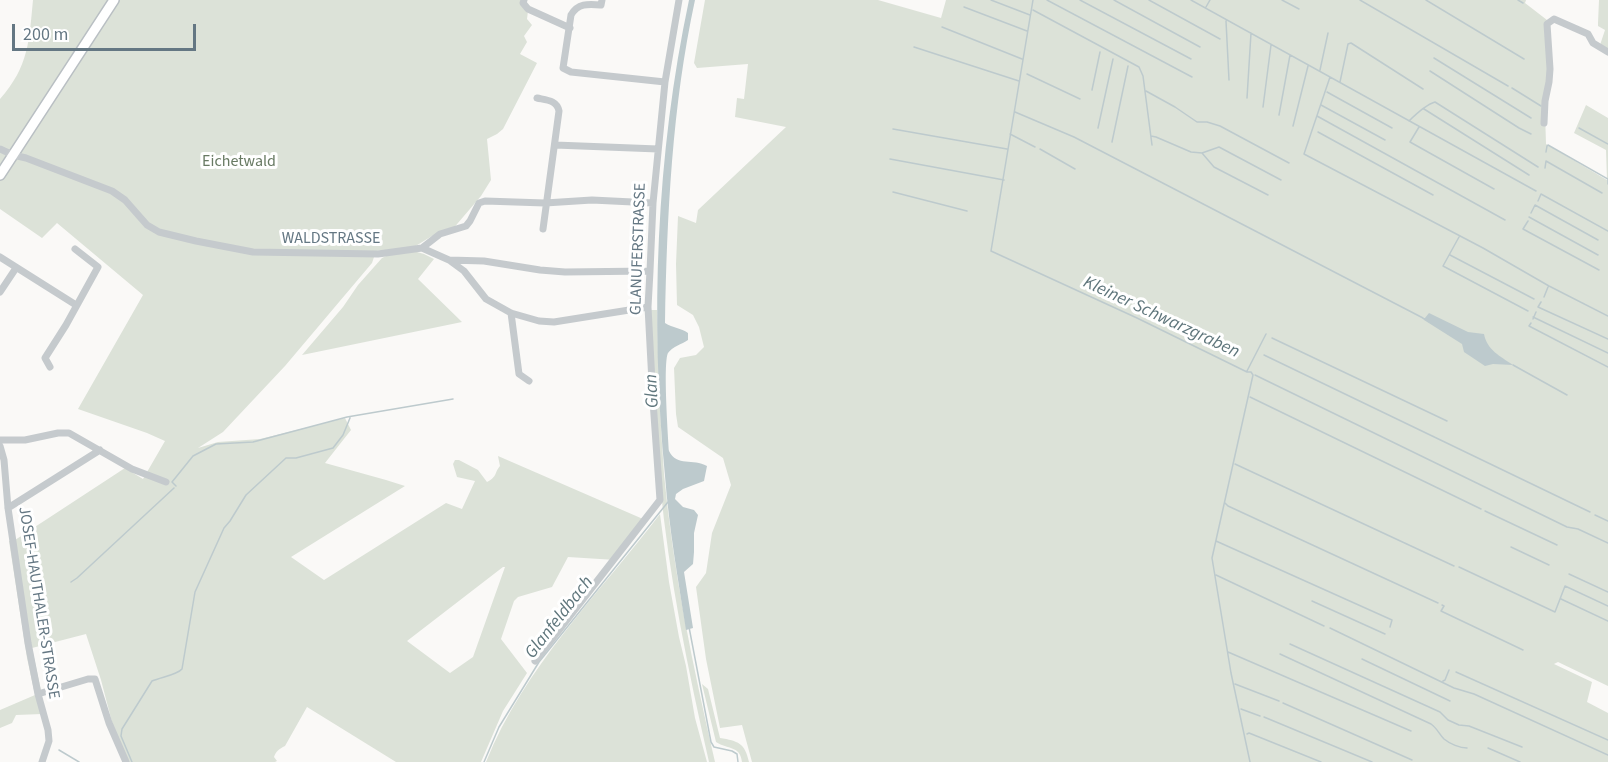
<!DOCTYPE html>
<html>
<head>
<meta charset="utf-8">
<style>
	body { margin:0 }
	#map { position:relative; width:1608px; height:762px; overflow:hidden; background:#faf9f7; font-family:"Source Sans 3",sans-serif }
	canvas { display:block }
	.scale { position:absolute; left:12px; top:24px; width:184px; height:27px; box-sizing:border-box; border:3px solid #647783; border-top:0; padding-left:8px; font-size:18px; line-height:21px; white-space:nowrap; color:#647783; -webkit-text-stroke:4px #fff; paint-order:stroke }
</style>
</head>
<body>
<div id="map">
<canvas width="1608" height="762"></canvas>
<div class="scale">200 m</div>
</div>
<script>
const ctx = document.querySelector('canvas').getContext('2d');
ctx.lineJoin = 'round';
function fill(path, color) {
  ctx.fillStyle = color;
  ctx.fill(path, 'evenodd');
}
function stroke(path, color, width, dash) {
  ctx.strokeStyle = color;
  ctx.lineWidth = width;
  ctx.lineCap = dash ? 'butt' : 'round';
  ctx.setLineDash(dash || []);
  ctx.stroke(path);
}
function label(font, color, halo, rows, align = 'center') {
  ctx.font = font + ' "Source Sans 3",sans-serif';
  ctx.lineWidth = 6;
  ctx.setLineDash([]);
  ctx.textBaseline = 'middle';
  ctx.strokeStyle = halo;
  ctx.fillStyle = color;
  for (const [text, x, y, turn = 0] of rows) {
    ctx.save();
    ctx.translate(x, y);
    ctx.rotate((+turn || 0) * Math.PI / 180);
    ctx.textAlign = isNaN(turn) ? turn : align;
    if (halo) ctx.strokeText(text, 0, 0);
    ctx.fillText(text, 0, 0);
    ctx.restore();
  }
}
const green = new Path2D(`
	M33,0H522L528,11L527,19L532,25L524,36L527,42L520,54L537,63L503,129L497,134L487,139L491,180L481,196L452,230L432,236L414,247L376,251L372,263L285,366L223,432L198,448L218,442L260,439L345,418L351,430L325,463L386,480L405,486L291,557L324,580L446,503L462,509L475,481L457,477L453,464L455,460H459L478,470L487,482C498,476 494,473 500,466L498,456L643,519L616,560L568,557L552,587L518,597L514,601L501,639L527,673L503,711L481,762H396L307,707L285,746C279,749 276,751 274,757L277,761L275,762H127L112,722L101,680L86,634L32,648L42,695V714L16,715L12,723L0,728V710L35,695L27,658L9,541L15,540L125,468L143,479L165,441L147,433L78,409L143,295L57,223L42,238L0,209V99C29,66 29,41 33,0ZM503,567H505L473,657L450,673L407,641Z
	M705,0H878L941,18L946,0H1526L1525,3L1547,20L1550,44L1545,112L1546,144L1607,180L1606,150L1574,133L1586,105L1608,118V686L1558,662L1554,664L1592,682L1587,702L1608,713V762H752L742,725L720,728L706,659L696,587L706,573L712,533L731,485L723,458L678,427L676,414L674,368L680,358L696,355L704,347L699,327L693,315L677,305L676,264L678,216L696,223L698,210L786,127L735,117L737,98L744,99L748,64L697,68L694,63Z
	M1599,0H1608V51L1600,45L1605,30L1598,26V23Z
	M410,250L424,254L434,259L418,279L462,322L302,355L343,307L358,285L382,258L390,254Z
	M651,310H657C658,365 660,420 664,474C673,571 693,667 715,762H709C688,670 669,578 660,483C655,426 654,368 651,310Z
	M660,514L669,582L679,637L686,666L695,718L707,762H486C524,667 599,594 660,514Z
	M702,684L708,689L720,738C738,741 745,743 749,762H742C740,745 728,750 716,742Z`);
const water = new Path2D(`
	M689,0H695C672,106 667,215 665,323C673,328 681,328 688,333V340C682,344 672,347 668,353C663,363 668,434 669,451C677,467 693,458 707,466L704,481L683,489L676,494L675,499L683,507L694,510L698,515L694,533V552L693,564L684,572L693,628L686,630C678,579 669,528 665,476C650,318 656,155 689,0Z
	M1429,313L1468,332L1484,334C1487,350 1500,356 1513,365L1493,364L1485,366L1464,352L1462,344L1424,320L1422,318H1425Z`);
const stream = new Path2D(`
	M991,0L1030,15
	M1033,0L991,251L1137,318L1247,372H1251L1253,375L1212,558L1231,673L1250,762
	M1047,0L1192,77
	M1080,0L1191,59
	M1114,0L1200,47
	M1149,0L1220,39
	M1191,0L1536,191
	M1282,0L1299,9
	M1360,0L1508,86
	M1426,0L1524,59
	M1518,0L1523,3
	M964,7L1027,31
	M1206,7L1210,0
	M1033,10L1139,67L1143,76L1152,145
	M1226,21L1229,80
	M942,27L1022,59
	M914,47L1019,81
	M1434,58L1531,118
	M1320,70L1328,33
	M1430,71L1519,128L1531,134
	M1027,74L1080,99
	M1330,77L1304,154L1483,248L1549,286L1608,316
	M1340,82L1348,44L1351,43L1423,89
	M1512,88L1541,106
	M1092,90L1100,52
	M1146,91L1175,107L1197,122H1207L1220,126L1289,163
	M1327,92L1392,128
	M1247,98L1251,33
	M1321,105L1385,140
	M1263,107L1271,45
	M1424,109L1529,175
	M1015,112L1074,137L1423,318
	M1279,115L1290,55
	M1317,116L1505,220
	M1409,121C1416,114 1425,105 1435,102L1538,167
	M1293,126L1308,66
	M1419,127L1410,142L1494,189
	M1098,128L1113,59
	M1579,128L1608,144
	M893,129L1007,149
	M1318,132L1433,195
	M1010,134L1035,147
	M1151,136L1156,137L1191,152L1202,153L1219,147L1281,180
	M1112,142L1128,66
	M1040,149L1075,169
	M1546,152L1547,146L1548,145L1608,179V184
	M1202,153L1214,167L1268,195
	M890,159L1004,180
	M1545,168L1546,161L1602,193
	M893,192L967,211
	M1538,201L1541,194L1608,231
	M1531,213L1535,205L1598,240
	M1529,217L1598,255
	M1528,221L1523,229L1599,270
	M1459,237L1443,266L1528,311
	M1450,255L1534,299
	M1544,297L1548,287
	M1541,302L1538,307L1608,339
	M1533,317L1608,353
	M1533,319L1536,312
	M1531,323L1529,326L1608,367
	M1272,338L1447,421
	M1264,355L1590,512
	M1513,365L1567,395
	M1247,371L1266,334
	M1255,375L1567,527L1578,529L1608,543
	M1250,397L1481,509
	M1235,464L1454,566
	M176,486L172,482L193,456L216,444L253,442L347,417L453,399
	M1225,503L1228,506L1438,603
	M1485,511L1557,545
	M1595,515L1608,521
	M1216,541L1392,620L1390,627
	M1511,547L1549,565
	M1459,567L1555,612L1565,586L1608,606
	M1569,574L1608,592
	M1216,575L1324,626
	M71,582L77,578L174,488
	M1561,599L1608,621
	M1312,601L1385,634
	M1442,605L1444,606L1441,611L1523,650
	M689,627L711,742L714,747L732,751L737,754L738,762
	M1330,628L1454,688L1474,694L1608,755
	M1290,644L1440,712L1448,720L1459,725L1469,726L1522,747
	M1228,652L1411,731
	M1280,654L1431,724C1437,728 1439,734 1444,739C1450,744 1460,748 1467,748
	M1362,659L1450,701
	M1456,672L1608,740
	M1443,681L1445,680L1449,670
	M1235,684L1279,701
	M1283,703L1412,760
	M1241,709L1260,716
	M1264,717L1372,762
	M1247,734L1249,733L1321,762
	M1488,748L1520,762
	M59,750L79,762
	M132,762L121,736L122,729L152,681C161,677 177,675 182,669L195,592L224,528L230,521L246,495L286,458H296L333,448L343,435L350,418
	M484,762L499,727L539,662L668,502`);
const street = new Path2D(`
	M524,0L523,3L528,9L570,28
	M602,0L601,5C588,4 578,3 571,15L563,68L571,72L665,82
	M537,98C546,100 557,100 559,111L543,229
	M1544,123L1545,101L1549,82L1550,69L1547,24L1554,19L1588,34L1593,43L1608,52
	M555,145L658,149
	M0,149L13,155L26,158L112,191L125,200L147,225L159,232L196,241L253,252L378,254L422,248L449,260L464,271L486,299L511,313L539,321L554,322L648,307
	M422,248L440,234L466,226L470,221L479,203L485,201L545,203L592,200L653,203
	M0,257L76,305
	M449,260L484,261L540,270L565,272L650,271
	M0,292L16,268
	M511,313L519,374L529,381
	M50,367L45,358L66,325L98,267L75,249
	M0,440H25L58,433H69L132,469L166,482
	M0,446L4,460L8,508L28,643L38,694L48,730L49,741L42,762
	M8,508L100,450
	M535,661L660,500L653,401L648,307L650,271L653,203L665,82L679,0
	M38,694L88,679H95L109,723L126,762`);
const secondary = new Path2D(`
	M0,175L114,0`);
const parkNames = [
	["Eichetwald",239,162]
];
const streetNames = [
	["WALDSTRASSE",331,239],
	["GLANUFERSTRASSE",639,249,-88],
	["JOSEF-HAUTHALER-STRASSE",38,603,81]
];
const waterNames = [
	["Kleiner Schwarzgraben",1161,318,25],
	["Glan",653,391,-93],
	["Glanfeldbach",560,618,-52]
];
fill(green, '#dce2d8');
fill(water, '#bdcacd');
stroke(stream, '#bdcacd', 1.5);
stroke(secondary, '#b9bfc3', 12);
stroke(street, '#c5cacd', 7);
stroke(secondary, '#fff', 9);
label('16px', '#687a63', '#fff', parkNames);
label('16px', '#647783', '#fff', streetNames);
label('italic 18px', '#5f767c', '#fff', waterNames);
</script>
</body>
</html>
